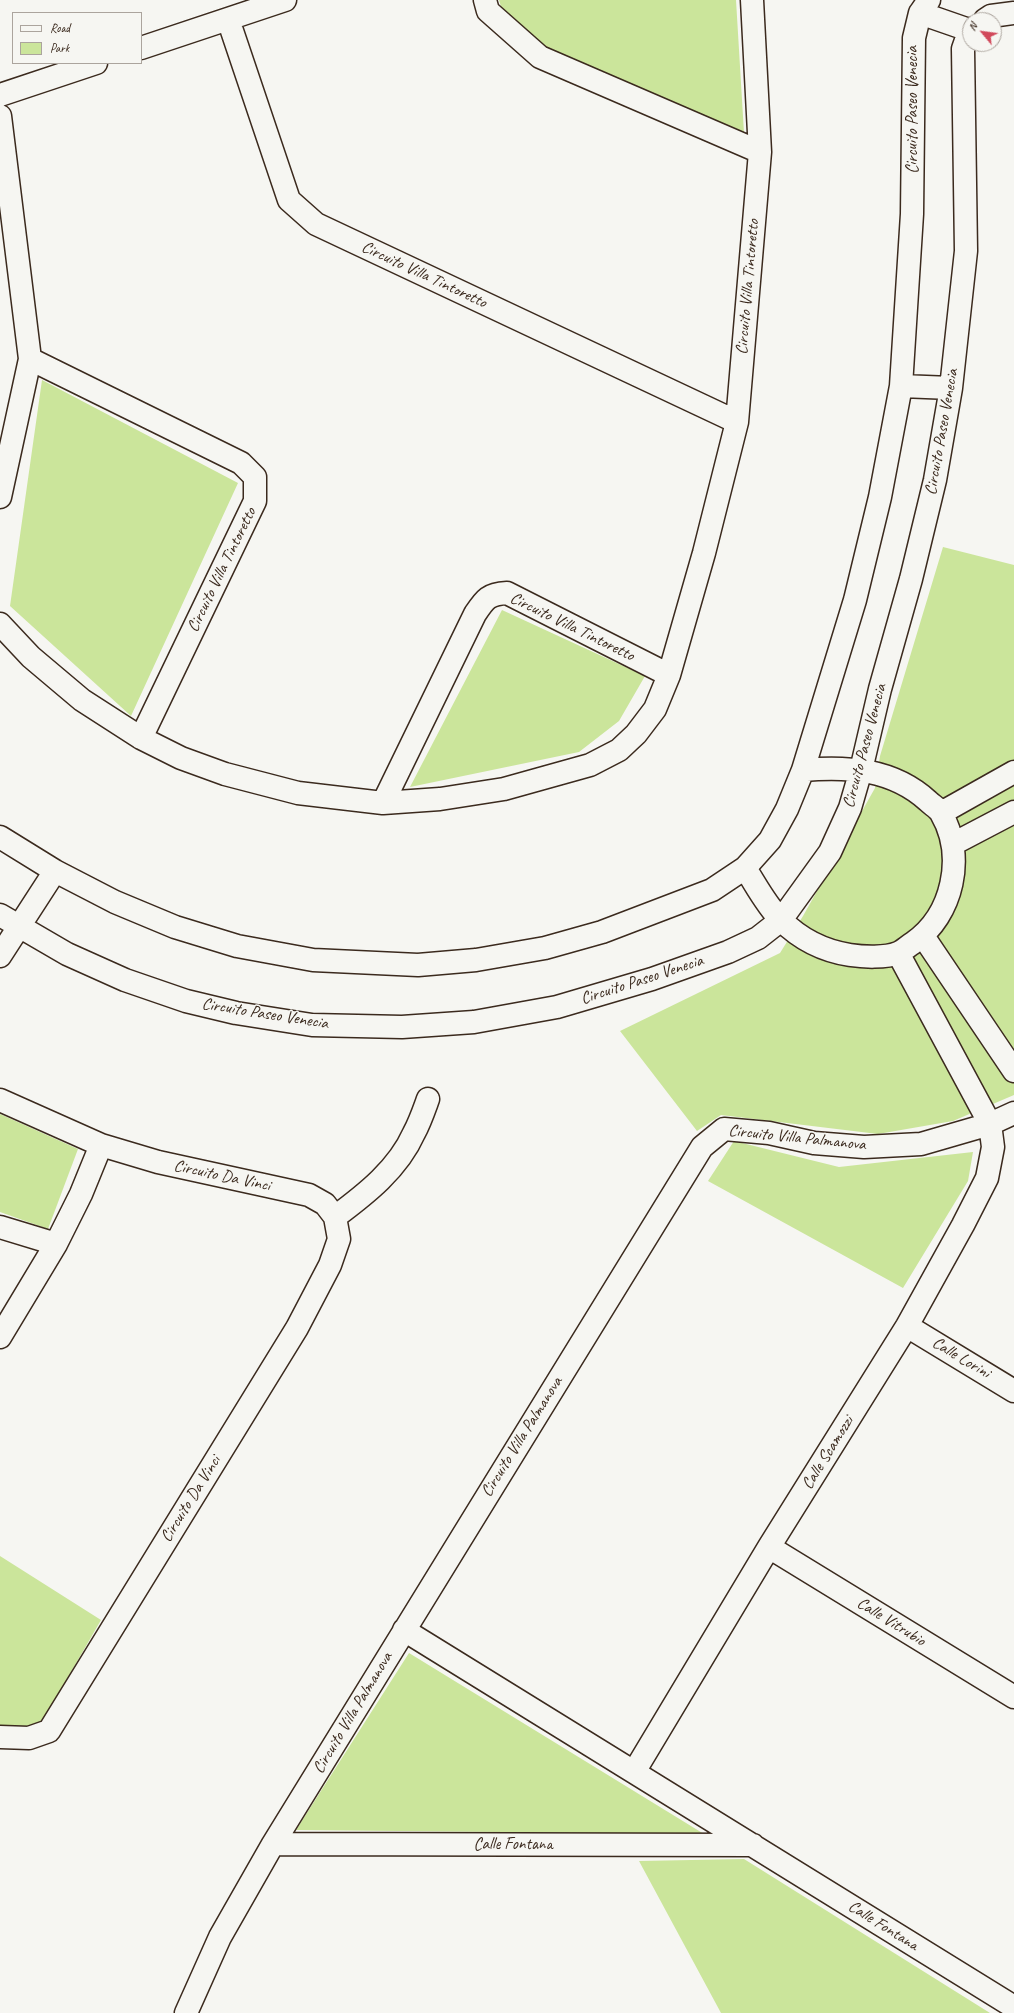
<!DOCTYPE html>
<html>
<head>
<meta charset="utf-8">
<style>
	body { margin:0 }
	#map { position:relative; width:1014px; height:2013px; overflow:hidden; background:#f6f6f2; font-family:Caveat,sans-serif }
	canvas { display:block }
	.legend { position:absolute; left:12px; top:12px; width:130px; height:52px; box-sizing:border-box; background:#f6f6f2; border:1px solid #aba49d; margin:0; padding:5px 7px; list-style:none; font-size:12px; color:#3b2a1e }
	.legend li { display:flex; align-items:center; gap:8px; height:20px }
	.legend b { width:20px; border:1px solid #aba49d }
	.north { position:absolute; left:962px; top:12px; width:40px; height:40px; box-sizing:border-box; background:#f6f6f2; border:1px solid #aba49d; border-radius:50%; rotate:299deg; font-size:11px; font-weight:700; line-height:16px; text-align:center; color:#3b2a1e }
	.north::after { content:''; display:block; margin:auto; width:14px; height:18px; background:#d1495b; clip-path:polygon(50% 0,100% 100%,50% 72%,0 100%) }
</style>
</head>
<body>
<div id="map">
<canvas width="1014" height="2013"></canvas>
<ul class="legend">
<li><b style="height:5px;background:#f6f6f2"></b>Road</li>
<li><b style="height:11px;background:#cbe59b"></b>Park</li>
</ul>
<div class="north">N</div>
</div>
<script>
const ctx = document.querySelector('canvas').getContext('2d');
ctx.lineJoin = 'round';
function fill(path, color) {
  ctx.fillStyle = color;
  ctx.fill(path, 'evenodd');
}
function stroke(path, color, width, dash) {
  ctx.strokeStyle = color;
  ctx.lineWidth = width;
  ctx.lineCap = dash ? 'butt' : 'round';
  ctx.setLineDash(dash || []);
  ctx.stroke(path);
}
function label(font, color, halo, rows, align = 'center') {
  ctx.font = font + ' Caveat,sans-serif';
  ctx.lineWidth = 3;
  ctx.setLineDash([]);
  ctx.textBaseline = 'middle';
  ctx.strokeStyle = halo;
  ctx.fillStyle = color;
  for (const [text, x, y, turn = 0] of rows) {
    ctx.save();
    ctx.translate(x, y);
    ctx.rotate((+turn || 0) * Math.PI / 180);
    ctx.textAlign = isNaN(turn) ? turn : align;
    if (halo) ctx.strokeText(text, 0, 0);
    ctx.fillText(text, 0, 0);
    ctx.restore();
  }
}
const green = new Path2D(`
	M499,0H736L744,133L547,48L502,10Z
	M42,380L238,483L131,716L10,606Z
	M943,547L1014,565V1095L953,1121L878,1134L721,1115L697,1131L620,1031L780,953L803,916L875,788L880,756Z
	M502,610L645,676L619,721L579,752L410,787Z
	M0,1114L78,1149L48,1229L0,1212Z
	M734,1141L839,1167L973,1152L968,1181L903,1288L708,1181Z
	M0,1556L101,1620L41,1724L6,1729L0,1727Z
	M409,1653L704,1834L296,1830Z
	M744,1859L990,2013H721L639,1861Z`);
const minor = new Path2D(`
	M485,0L488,11L540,57L760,152
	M920,13L969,30
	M228,19L289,200L316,224L737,422
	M985,20L991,16L1014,13
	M141,48L285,0
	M0,95L96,63
	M0,116L30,359L0,497
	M30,359L241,463L255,477V501L141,738
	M901,386L951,388
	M0,624L31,657L82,700L141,738L181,758L225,774L298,793L383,803L440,799L504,789L590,765L619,750L636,734L655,709L669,675L704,553L737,422L760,152L752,0
	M383,803L475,614C485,599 488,594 507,593L669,675
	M941,813L1014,772
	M0,837L55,871L115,902L175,927L237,946L313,960L418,965L476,960L545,948L602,932L712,890L745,868L770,840L787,809L803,770L855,600L880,497L901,386L912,214L914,38L920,13L929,0
	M953,844L1014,812
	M745,868C756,885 766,905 781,920C800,939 824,951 850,955C863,957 886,958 898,953C903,951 908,946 913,943C953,915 966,856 941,813C939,809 932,805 928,801C893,769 848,766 803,770
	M0,915L67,954L125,980L186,1001L236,1013L312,1025L402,1027L474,1022L557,1007L652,979L728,952L758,938L781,920L830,852L850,808L861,770L880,689L911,579L935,480L951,388L966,251L963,49L970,29
	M923,936L1014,1071
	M0,956L55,871
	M0,1100L101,1145L158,1162L309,1195L325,1204L335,1217L339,1239L330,1265L297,1328L49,1731L29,1738L0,1737
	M335,1217C366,1194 398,1169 414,1133C420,1122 424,1110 428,1099
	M0,1227L56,1244
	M907,1326L1014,1391
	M0,1337L56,1244L81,1194L101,1145
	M769,1547L1014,1697
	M404,1630L1014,2007
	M634,1772L769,1547L907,1326L963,1225L987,1178L993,1147L990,1124L898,953
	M273,1844L753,1845
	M186,2013L220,1937L273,1844L702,1147L724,1129L769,1133L814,1143L864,1147L921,1144L990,1124L1014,1113`);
const streetNames = [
	["Circuito Paseo Venecia",913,110,-90],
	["Circuito Villa Tintoretto",424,275,25],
	["Circuito Villa Tintoretto",748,287,-85],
	["Circuito Paseo Venecia",942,432,-80],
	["Circuito Villa Tintoretto",222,570,-64],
	["Circuito Villa Tintoretto",572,627,26],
	["Circuito Paseo Venecia",865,746,-75],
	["Circuito Paseo Venecia",642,980,-18],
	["Circuito Paseo Venecia",265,1014,9],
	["Circuito Villa Palmanova",797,1138,6],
	["Circuito Da Vinci",222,1176,12],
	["Calle Lorini",961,1358,31],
	["Circuito Villa Palmanova",522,1437,-58],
	["Calle Scamozzi",828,1453,-58],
	["Circuito Da Vinci",191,1499,-58],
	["Calle Vitrubio",891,1622,32],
	["Circuito Villa Palmanova",353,1713,-59],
	["Calle Fontana",513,1845],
	["Calle Fontana",883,1926,32]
];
fill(green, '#cbe59b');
stroke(minor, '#3b2a1e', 25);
stroke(minor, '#f6f6f2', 22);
label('17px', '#3b2a1e', '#f6f6f2', streetNames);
</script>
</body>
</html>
